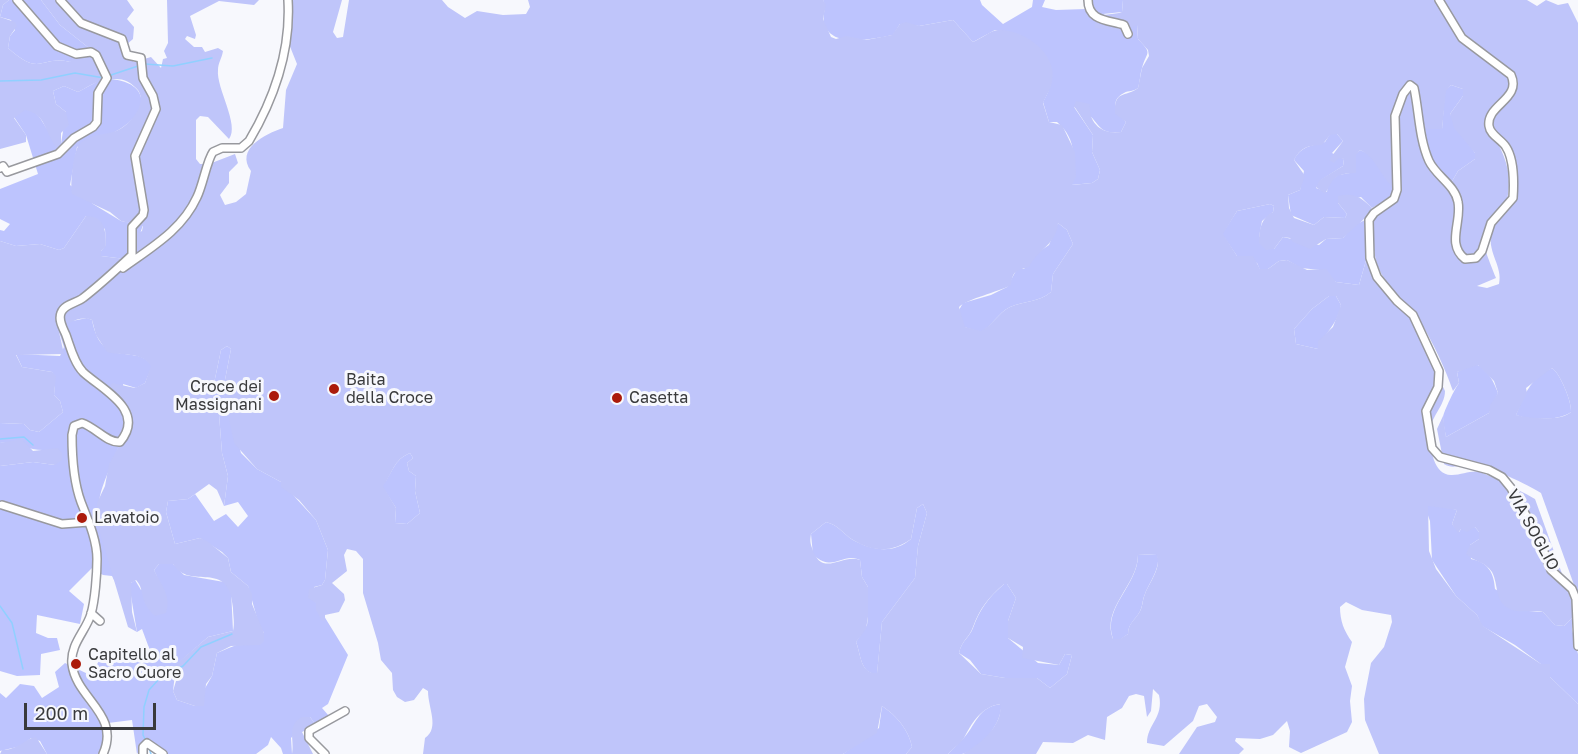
<!DOCTYPE html>
<html>
<head>
<meta charset="utf-8">
<style>
	body { margin:0 }
	#map { position:relative; width:1578px; height:754px; overflow:hidden; background:#f7f8fd; font-family:"Golos Text",sans-serif }
	canvas { display:block }
	.scale { position:absolute; left:24px; top:703px; width:132px; height:27px; box-sizing:border-box; border:3px solid #393a3c; border-top:0; padding-left:8px; font-size:18px; line-height:21px; white-space:nowrap; color:#393a3c; -webkit-text-stroke:4px #f7f8fd; paint-order:stroke }
</style>
</head>
<body>
<div id="map">
<canvas width="1578" height="754"></canvas>
<div class="scale">200 m</div>
</div>
<script>
const ctx = document.querySelector('canvas').getContext('2d');
ctx.lineJoin = 'round';
function fill(path, color) {
  ctx.fillStyle = color;
  ctx.fill(path, 'evenodd');
}
function stroke(path, color, width, dash) {
  ctx.strokeStyle = color;
  ctx.lineWidth = width;
  ctx.lineCap = dash ? 'butt' : 'round';
  ctx.setLineDash(dash || []);
  ctx.stroke(path);
}
function label(font, color, halo, rows, align = 'center') {
  ctx.font = font + ' "Golos Text",sans-serif';
  ctx.lineWidth = 6;
  ctx.setLineDash([]);
  ctx.textBaseline = 'middle';
  ctx.strokeStyle = halo;
  ctx.fillStyle = color;
  for (const [text, x, y, turn = 0] of rows) {
    ctx.save();
    ctx.translate(x, y);
    ctx.rotate((+turn || 0) * Math.PI / 180);
    ctx.textAlign = isNaN(turn) ? turn : align;
    if (halo) ctx.strokeText(text, 0, 0);
    ctx.fillText(text, 0, 0);
    ctx.restore();
  }
}
const green = new Path2D(`
	M9,0H41L60,25L89,48L70,62C40,55 41,78 8,48L10,36L15,30L11,20L0,17L3,5Z
	M823,0H980L982,5L1003,24L1032,7L1033,0H1045L1042,7L1056,10L1086,9L1090,0H1123L1122,12L1103,14L1137,25L1138,39C1153,55 1147,50 1142,68C1140,74 1140,82 1138,88C1133,92 1129,90 1124,93C1108,101 1118,114 1126,122L1121,132C1099,135 1100,124 1088,114C1085,111 1078,109 1074,107L1093,135L1092,152L1100,170L1098,179L1092,183L1071,185C1074,160 1078,140 1057,122H1049L1043,102C1068,62 1035,34 995,30L973,42L953,20L919,26L900,24L893,35C872,39 831,49 824,23C822,15 827,7 823,0Z
	M102,79C143,77 157,106 120,129C109,136 90,141 77,147L70,185L93,204L121,221L143,225L134,251L125,259L101,256V251L106,246L105,229L86,216L64,248L59,250L40,244L16,246L0,241V230L4,231L10,224L0,219V189L38,174L26,135L14,117L25,109C40,113 39,117 47,129C50,134 57,139 61,144L66,112L56,104L53,91L64,86L78,92Z
	M1451,85L1463,89V96L1450,114L1475,153V159L1458,171L1451,183L1430,158L1425,129H1442L1445,91Z
	M1330,134H1337L1343,141L1332,153L1344,159L1343,166L1321,180L1316,188L1327,192L1328,183L1338,175L1356,172V154L1360,150L1369,154L1395,189L1387,200L1372,208L1361,197L1338,203L1347,214L1345,218L1324,217L1314,225L1291,215L1288,195L1300,190L1304,171L1294,160C1301,146 1311,146 1325,142Z
	M1270,204L1274,206L1273,212L1262,221L1259,237L1274,249L1283,237L1319,245L1326,239L1343,238L1353,226L1365,220L1367,257L1359,285L1336,282L1320,270L1301,268L1287,260L1279,261L1268,269L1260,270L1257,263L1237,256L1222,234L1237,211Z
	M1058,223L1067,230L1073,244L1053,274L1051,292C1040,302 1024,301 1010,307C998,313 992,326 981,332L964,327L959,310L963,303L991,295L1007,287L1017,269H1024L1034,255L1049,245Z
	M1329,296H1336L1341,305C1338,324 1325,332 1318,349L1296,344L1294,329L1312,309Z
	M87,318L92,320C102,372 137,342 152,366L145,383L136,388L123,384C124,394 127,406 126,417C125,441 106,471 100,496C92,527 110,552 115,582L112,576L103,575L92,568L69,591L84,604L80,624L37,615L36,633L48,638H57L60,650L41,654L40,675L17,676L0,671V466L33,462L55,465L45,450C29,451 16,441 0,443V423L24,424L30,430L39,432L63,412L60,401L54,395L55,382L52,372L22,367L16,354L60,356L64,347L59,332L67,322Z
	M227,346L231,349L223,390L241,453L257,469L281,482L316,520L328,550L325,580L322,585L314,587L316,603L348,655L328,704L322,708L329,716L316,725L310,717L291,738L292,754H283L281,748L271,737L268,745L256,754H154L148,747L140,749L137,754L132,720L108,723L102,754H47L40,741L31,738L21,746L0,751V693L6,698L20,684L34,686L42,698L59,687L55,672L65,663L90,675L101,658L152,656L142,629L137,632L130,590L131,583L135,580L141,590L159,581L154,570L159,564H173L184,575L224,582L231,590L233,631L208,637L176,665L173,691L177,700L195,706L212,676L217,653C233,646 248,641 264,633L259,625L248,586L231,572L228,558L222,552L200,538L175,544L166,512L168,501L188,499L195,494L214,521L226,514L238,527L248,516L238,502L224,506L228,476L222,453L219,414L212,393L221,350Z
	M1473,364C1486,365 1494,382 1498,393L1489,413L1446,437C1445,431 1443,423 1443,417C1444,411 1455,388 1459,383L1457,372Z
	M1552,368C1560,373 1572,402 1571,412C1560,421 1528,420 1516,415C1525,394 1529,380 1552,368Z
	M410,453L413,458L407,463L409,471L416,476L415,491L420,513L407,524L395,523L396,508L382,486C393,473 393,460 410,453Z
	M923,504L927,513L918,546L915,578L882,622L877,674C860,674 861,654 856,642L867,625L868,617V587L862,577L860,560C841,552 835,573 813,555L811,534L826,522C839,525 843,534 853,540C873,551 893,554 911,539L917,508Z
	M1439,505L1457,510L1452,524L1459,532L1461,529L1475,527L1479,532V539L1470,545L1471,559C1488,562 1494,573 1495,589L1529,611L1543,612L1555,625L1564,626L1574,616L1572,629L1578,654V704L1550,677L1549,670L1515,645L1482,626L1477,615L1456,596L1432,560L1430,521L1426,510L1428,506Z
	M1157,554C1162,566 1149,583 1145,594C1142,600 1143,607 1139,613C1135,620 1128,624 1128,634L1121,639H1113C1102,607 1138,586 1138,555Z
	M1004,584H1007L1016,598L1008,621V638L1038,663L1059,665L1065,654L1072,655L1067,674L1050,688L1037,678H1005L981,674L970,660L959,653C962,640 969,638 973,628C980,609 988,598 1004,584Z
	M1001,704C1003,723 980,750 962,754C958,754 952,754 948,754C952,749 958,745 962,740C976,726 977,707 1001,704Z
	M882,706C896,715 909,730 912,747L906,754H843L879,728Z`);
const forest = new Path2D(`
	M0,0H9L3,5L0,17L15,22L17,26L10,36L8,48C41,78 40,55 70,62L72,57L85,53L89,48L60,25L41,0H127L134,10L127,19L134,27L133,39L126,45L129,58L134,62L151,57L161,68L163,59L167,58L164,51L168,43L167,0H259L254,5L219,1L190,16L196,35L195,39L187,36L185,39L194,47H202L205,52L218,48L223,51C222,58 218,63 218,70C216,88 240,125 229,139L208,117L200,116L196,120V159L200,164H209L235,154L238,163L229,172V183L220,195L225,205L236,202L246,194L251,171C235,149 265,134 283,128L286,90L297,64L289,44L291,0H342L333,32L337,38L343,37L349,0H442L448,7L465,18L477,11L503,15L526,14L530,7L528,0H823L826,5L823,19L831,37L836,39L846,36L866,40L892,35L900,24L906,22L919,26L953,20L973,42C981,39 991,30 998,30C1023,29 1058,53 1052,81C1051,89 1046,96 1043,103L1049,122L1062,125L1075,152L1076,177L1072,185L1092,183L1098,179L1100,170L1092,152L1093,135L1074,106L1076,101L1090,104C1088,123 1102,135 1121,132L1126,122L1115,114C1114,89 1125,98 1138,88L1142,68L1149,56L1148,50L1138,39L1137,25L1124,31L1095,28L1096,16L1119,13L1122,12L1123,0H1437C1448,22 1459,41 1480,55C1489,62 1510,70 1512,82C1514,93 1493,112 1486,121C1502,151 1515,169 1506,205C1473,232 1483,243 1496,278L1477,286L1487,288L1499,284C1503,267 1488,253 1491,235C1493,220 1506,216 1512,205C1519,193 1508,149 1501,137C1499,134 1494,130 1491,127C1494,106 1524,97 1513,73L1462,35L1441,0H1527L1537,6L1546,0L1558,5L1568,3L1578,23V596L1541,493C1530,486 1484,463 1472,464C1462,464 1453,470 1444,464L1437,429L1443,416L1446,437L1489,413L1490,405L1498,393L1494,381L1478,365L1457,372L1459,383L1453,391C1446,370 1429,333 1416,316C1381,274 1373,277 1372,218L1395,201L1397,114L1411,89L1428,165L1451,183L1458,171L1475,159V153L1454,128L1450,114L1463,96V89L1451,85L1446,91L1442,129H1425L1414,82L1404,86L1394,110L1391,127L1395,189C1381,178 1376,157 1360,150L1356,155V173C1333,174 1335,177 1325,194L1316,187L1320,180L1343,166L1344,159L1339,158L1334,163L1329,160L1343,141L1337,134L1330,135L1322,145C1308,145 1300,148 1294,160L1305,176L1300,190L1288,195L1289,208L1294,218L1314,225L1324,217L1345,218L1347,214L1338,203V196C1354,192 1361,197 1372,208C1365,221 1354,227 1343,238L1326,239L1310,249L1293,242L1290,238L1283,237L1274,249L1266,250L1259,243C1259,230 1261,218 1273,212L1274,206L1270,204L1237,211L1223,234L1237,256H1253L1260,269H1268L1279,261L1287,260L1307,270L1326,269L1336,282L1359,285L1367,257L1379,284L1410,318L1445,391C1445,407 1429,417 1430,435C1430,449 1434,476 1452,475C1462,475 1471,470 1480,472C1491,476 1525,493 1535,499L1574,607V616L1564,626L1555,625L1543,612C1533,609 1520,614 1510,609C1494,602 1499,585 1492,572C1485,561 1474,562 1466,554L1470,545L1479,539V532L1475,527L1467,532L1461,529L1458,533L1452,524L1457,510L1428,506L1429,551L1436,569L1456,596L1477,615L1483,626L1541,664H1550V677L1578,704V754H1379L1365,720L1364,699L1371,663L1384,647L1392,622L1391,615L1362,610L1346,602L1340,607C1340,621 1344,631 1352,642L1345,667L1352,686L1350,701L1352,722L1347,732L1301,753L1289,747L1290,731L1287,721L1273,735L1260,739L1236,738L1235,741L1244,749L1239,754H1179L1197,727L1215,722L1217,717L1207,704L1199,706L1193,721L1164,746L1147,743C1147,724 1164,718 1159,695L1153,689L1151,711L1147,717L1144,696L1136,694L1129,696L1122,708L1107,717L1105,740L1088,735L1073,743L1043,742L1036,754H963C979,745 1004,725 1000,704C982,707 973,721 965,736C962,743 953,748 948,754H906L912,747C909,730 896,715 882,706L877,733L843,754H423L425,738C440,728 428,708 428,691L423,688L414,700L405,702L397,697L393,690L392,673L381,660L378,643L363,593V559L356,551L347,549L344,555L347,571L332,583L344,594L345,600L339,612L325,615V621H322L316,610V603L308,598L309,589L322,585L325,580L328,550L316,520L299,500L281,487V482L257,469L234,443L223,390L231,349L227,346L221,350L212,393L219,414L222,453L228,476L224,506L217,490L209,484L188,499L168,501L166,512L175,544L200,538L207,541L228,558L231,572L248,586L252,594V604L264,633V641L260,645L231,646L217,653L212,676L206,684L204,706H195L177,700L173,691L176,681L175,665L208,637L233,631C235,623 233,616 233,608C229,557 190,592 173,564H159L154,570C161,584 172,597 166,613L155,616C138,601 146,591 136,580L131,583L132,612L137,632L128,627L96,520L97,503L105,486L109,464L120,444L126,417L109,388L112,383L135,388L145,383L151,366C142,351 121,356 107,352L96,335L92,320C80,315 67,323 59,332L64,354L16,355L22,367L52,372L56,376L54,395L60,401L63,412L39,432L30,430L24,424L0,423V241L16,246L40,244L59,250L64,248L86,216C105,216 106,231 106,247L101,251V256L125,259L130,257L136,234L142,231L143,226L121,221L110,212L72,194C70,186 73,152 79,145C88,133 103,136 116,131C130,126 150,101 136,88C130,82 124,79 116,79C101,78 91,85 78,92L64,86L53,91L56,104L66,112L69,125L61,133V144L57,148C44,133 47,114 25,110L14,118L26,135V142L0,149ZM1058,223L1067,230L1073,244L1053,274L1051,292C1040,302 1024,301 1010,307C998,313 992,326 981,331L965,327L959,307C967,299 998,292 1011,285C1013,270 1016,271 1029,267C1037,250 1057,244 1058,223ZM1329,296H1336L1341,305L1333,327L1318,341V349L1296,344L1294,329L1312,309ZM1552,368C1560,373 1572,402 1571,412C1560,422 1529,418 1516,415L1527,393L1526,388ZM410,453L413,458L407,463L409,471L416,476L415,491L420,513L407,524L395,523L396,508L383,486C393,473 393,460 410,453ZM923,504L927,513L918,546L915,578L882,622L877,673C860,674 861,654 856,642L866,629L868,617V587L862,577L860,560C842,553 822,579 812,548C810,542 810,540 811,534L826,522C839,525 843,534 853,540C873,552 892,553 911,539L917,508ZM1156,554C1163,566 1149,583 1145,594C1142,601 1143,607 1139,613C1134,621 1128,624 1128,634L1120,639H1113C1101,608 1138,585 1138,555ZM1004,584H1007L1016,598L1008,621V638L1023,647L1022,658L1059,665L1065,654L1072,655L1067,674L1050,688L1037,678H1005L981,674L959,653C962,640 969,638 973,627C980,608 988,598 1004,584Z
	M22,439L33,451L58,448L62,453V460L55,465L33,462L0,466V443Z
	M302,717H310L316,725L302,732L313,754H292C295,741 286,725 302,717Z
	M36,737L47,754H0L2,750C18,750 26,738 36,737Z`);
const stream = new Path2D(`
	M145,64L173,66L212,58
	M108,76L138,66
	M0,81L41,80L75,73L104,78
	M0,439L24,437L33,445
	M0,606L12,623L23,669
	M146,741L143,735L144,707L149,690L159,679L183,666L201,647L232,634
	M149,748L151,754`);
const minor = new Path2D(`
	M60,0L81,23L122,39L127,55L141,58L143,78L153,96L156,109L135,156L144,210L143,215L132,227V255C116,270 100,285 83,298C77,303 64,304 61,313C58,320 63,328 66,335C70,346 74,363 83,372C101,389 147,410 120,442C107,443 95,427 82,423L74,426L72,435C72,455 74,483 81,502C88,520 97,540 97,559C97,574 95,600 91,614C86,631 70,644 72,664C76,699 121,714 103,754
	M1088,0C1088,21 1108,20 1124,25L1128,34
	M1439,0L1462,38L1511,75C1522,99 1486,105 1489,126C1490,135 1502,140 1506,147C1514,159 1514,184 1513,198L1491,223L1482,251L1476,258L1465,259C1446,244 1462,222 1458,202C1455,185 1436,176 1429,161C1419,139 1419,111 1414,88L1410,85L1403,94L1395,116L1397,190L1394,199L1374,213L1369,220L1370,258L1377,277L1397,301L1413,315L1439,371L1438,387L1426,411L1432,448L1440,457L1489,470L1502,477L1511,488L1539,539L1551,570L1572,589L1576,599L1578,646
	M0,168L3,166L7,172L58,154L74,138L93,127L97,122L98,93L107,78L96,55L91,52L76,54L57,46L17,0
	M123,268C152,247 182,230 197,197C203,185 207,160 213,152L222,148H241L249,141C275,97 291,51 288,0
	M2,505L62,524L89,522
	M91,613L100,621
	M143,754V747L147,743L163,754
	M325,754L309,738V731L345,711`);
const markers = [
	[334,389,6,"#ab1b0b"],
	[274,396,6,"#ab1b0b"],
	[617,398,6,"#ab1b0b"],
	[82,518,6,"#ab1b0b"],
	[76,664,6,"#ab1b0b"]
];
const poiNames = [
	["Baita",346,380],
	["della Croce",346,398],
	["Croce dei",262,387,"right"],
	["Massignani",262,405,"right"],
	["Casetta",629,398],
	["Lavatoio",94,518],
	["Capitello al",88,655],
	["Sacro Cuore",88,673]
];
const streetNames = [
	["VIA SOGLIO",1533,530,61]
];
fill(green, '#bdc4fe');
fill(forest, '#bfc5fa');
stroke(stream, '#90d0ff', 1.5);
stroke(minor, '#98999e', 10);
stroke(minor, '#fff', 7);
for (const [x, y, r, color] of markers) {
  const dot = new Path2D();
  dot.arc(x, y, r, 0, 2 * Math.PI);
  ctx.fillStyle = color;
  ctx.fill(dot);
  stroke(dot, '#f7f8fd', 2);
}
label('16px', '#393a3c', '#f7f8fd', poiNames, 'left');
label('16px', '#393a3c', '#f7f8fd', streetNames);
</script>
</body>
</html>
